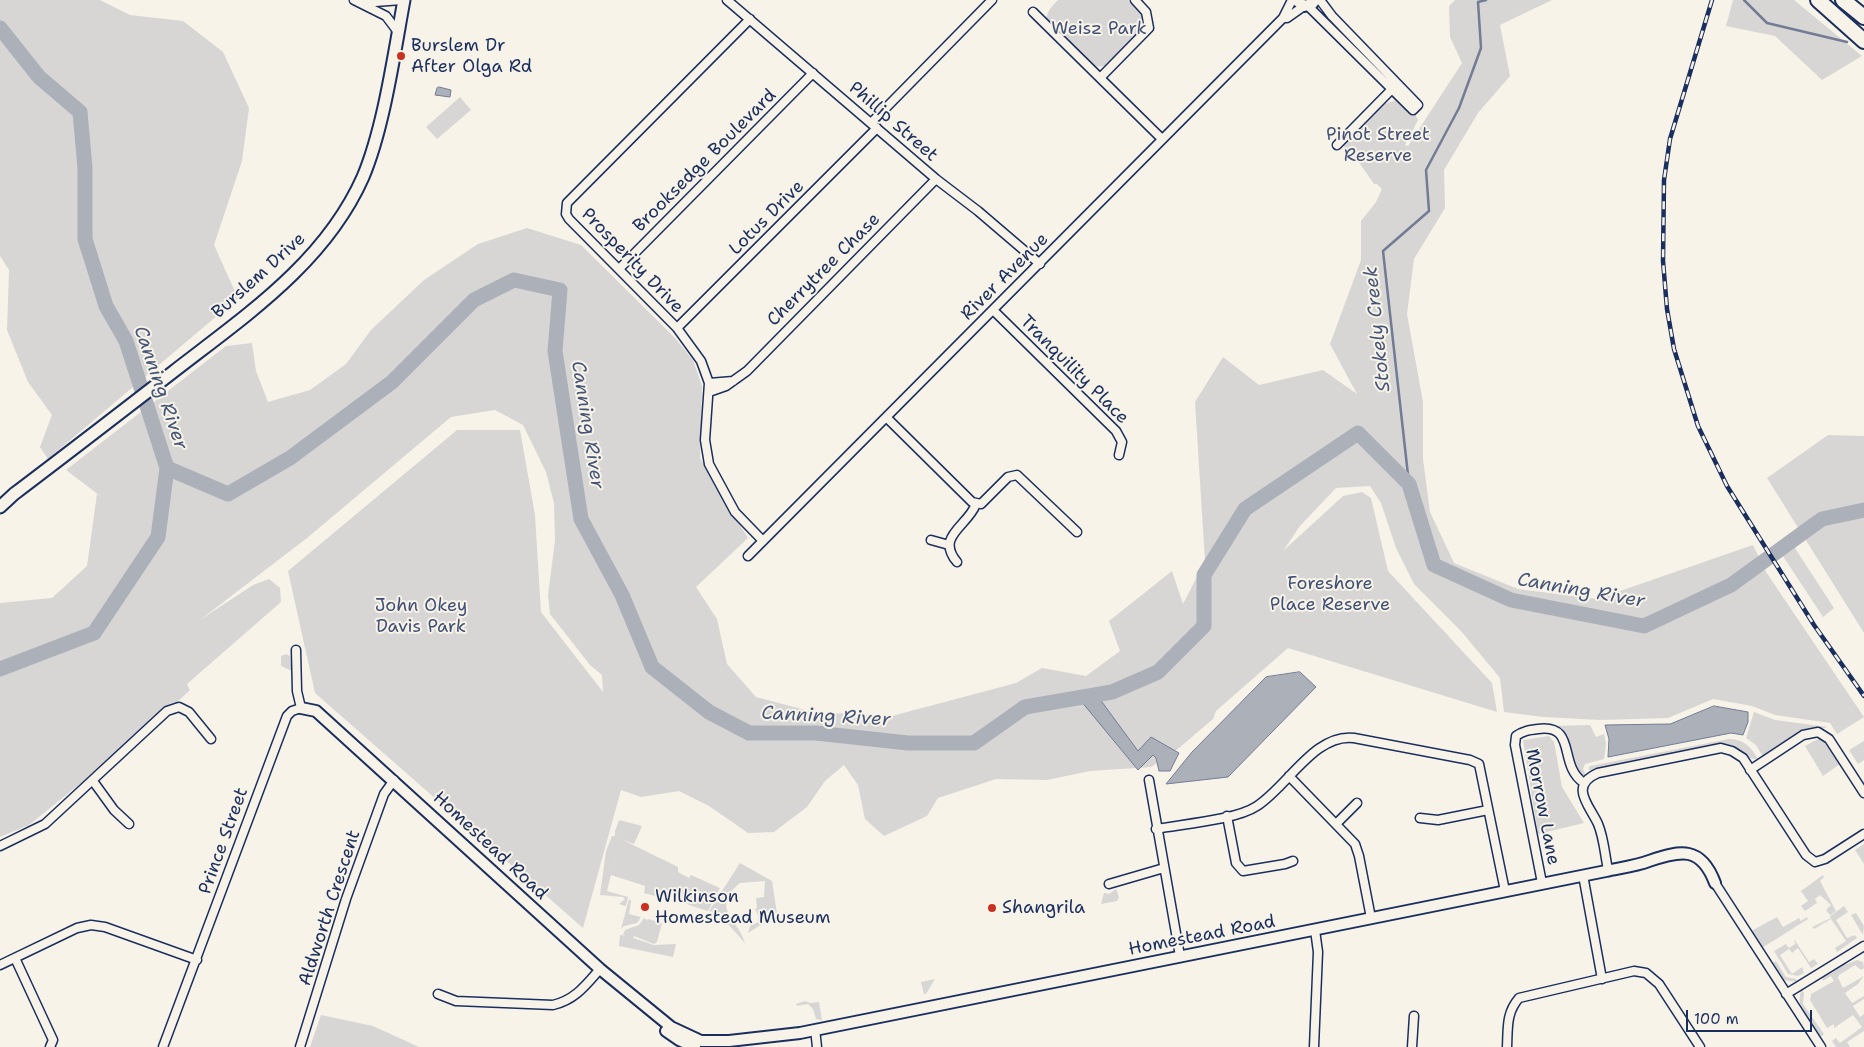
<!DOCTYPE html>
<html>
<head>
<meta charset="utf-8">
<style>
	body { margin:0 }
	#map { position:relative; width:1864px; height:1047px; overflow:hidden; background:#f7f3e8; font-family:"Shantell Sans",sans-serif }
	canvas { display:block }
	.scale { position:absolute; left:1686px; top:1010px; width:126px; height:22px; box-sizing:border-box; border:2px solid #1b2f5e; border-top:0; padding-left:6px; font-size:15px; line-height:18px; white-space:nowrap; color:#1b2f5e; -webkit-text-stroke:4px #f7f3e8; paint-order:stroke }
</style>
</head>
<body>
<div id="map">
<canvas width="1864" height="1047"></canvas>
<div class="scale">100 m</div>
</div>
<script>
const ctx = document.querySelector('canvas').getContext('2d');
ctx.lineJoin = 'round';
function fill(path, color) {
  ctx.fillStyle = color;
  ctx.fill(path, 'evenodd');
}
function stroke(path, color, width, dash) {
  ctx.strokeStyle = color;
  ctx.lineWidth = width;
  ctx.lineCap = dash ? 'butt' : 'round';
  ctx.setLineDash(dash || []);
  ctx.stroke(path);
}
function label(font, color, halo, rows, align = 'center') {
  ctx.font = font + ' "Shantell Sans",sans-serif';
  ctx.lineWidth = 4;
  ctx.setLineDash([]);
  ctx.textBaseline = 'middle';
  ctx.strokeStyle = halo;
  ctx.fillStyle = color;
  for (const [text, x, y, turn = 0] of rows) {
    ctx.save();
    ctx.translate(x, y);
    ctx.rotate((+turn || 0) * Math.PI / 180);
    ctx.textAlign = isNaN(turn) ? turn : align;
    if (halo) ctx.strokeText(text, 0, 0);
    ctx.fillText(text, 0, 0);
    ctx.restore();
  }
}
const green = new Path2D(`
	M0,0H100L130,15L183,21L223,52L249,108L242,161L214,245L238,298L48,459L40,447L52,415L28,382L7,330L9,270L0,256Z
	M1058,0H1128L1144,16V28L1108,65L1098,67L1092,64L1047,20C1045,13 1053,5 1058,0Z
	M1455,0H1552L1500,25L1510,76L1478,113L1444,170L1445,208L1414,259L1407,314L1423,402V459L1430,512L1454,563L1518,589L1597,599L1753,545L1766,572L1864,717L1837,734L1830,723L1775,715L1752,706L1713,699L1668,718L1601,720L1543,717L1504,712L1500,678L1461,631L1414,584L1396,548L1381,503L1370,486L1336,488L1300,526L1283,551L1343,496L1362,492L1371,498L1388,571L1492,683L1497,712L1288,648L1216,711L1213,719L1179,748L1151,767L1090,771L1047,780L996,779L938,798L927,816L884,836L865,819L858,785L844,765L825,781L807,807L774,832L748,833L709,806L679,791L641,797L621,790L583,928L315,693L288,571L457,430H520L535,515L541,612L603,692L602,675L590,665L550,614L548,595L555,540L554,503L546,472L523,425L495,410L451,417L307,538L200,620L253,585L269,579L280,588L281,602L187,684L190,690L177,702L169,704L81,783L29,825L0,837V603L52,598L87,566L97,494L103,498L66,470L226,346L252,343L256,371L268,402L310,390L346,364L371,330L424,280L478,244L527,228L581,245L675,338L693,360L702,386L700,458L748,538L696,587L717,619L727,664L756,697L813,712L892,716L1016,683L1042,668L1086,676L1120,651L1109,621L1172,571L1183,604L1205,561L1195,402L1223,357L1259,385L1323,370L1357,394L1330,344L1361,260V221L1376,202L1382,189L1377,184H1374L1358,161L1348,155L1343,145L1384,104L1397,100L1413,110L1418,120L1405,145L1408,146L1462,63L1450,37L1449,6Z
	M1733,0H1794L1862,56L1822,80L1775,36L1726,26Z
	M460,97L471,110L437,139L426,127Z
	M1828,435L1864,436V633L1767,478Z
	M1789,539L1834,608L1823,617L1777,547Z
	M286,654L290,656L292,671L281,666V656Z
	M1754,712L1775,720L1828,727L1797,734L1763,757L1756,745L1746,738Z
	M1590,725L1596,737L1604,734L1606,744L1604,759L1585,764L1583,769L1586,775H1579L1566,735L1554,726Z
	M1549,736L1554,742L1562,787L1584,823L1538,834L1523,740Z
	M1729,739C1744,739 1751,747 1758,759C1751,761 1733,749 1723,746L1593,771L1588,769L1590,766Z
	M1818,739L1825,742L1840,764L1823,776L1805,746Z
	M1864,741V760L1858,764L1849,750Z
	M619,820L642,826L634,844L621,839L678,867V872L689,878L691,875L720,888L708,911L689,905L683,900L684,896L676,894L675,898L670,897L669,900L644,893L645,886L611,875L618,846L607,891L628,897L626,906L619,904L625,899L623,897L600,895L606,851L612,836H615V831Z
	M1864,844V864L1855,850Z
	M740,863L772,881L778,920L762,924L748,933L750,926L758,922V915L755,909L757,908L756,898L764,897L765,881L740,883C709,907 739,920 745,943L718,913L709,911Z
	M1823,875L1824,877L1820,881L1836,911L1830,915L1826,910L1831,905L1820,895L1815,899L1817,903L1805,911L1801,906L1808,901L1801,891Z
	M1116,889L1119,897L1117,901L1101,904L1104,893L1109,894Z
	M629,899L631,901L629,914L641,917L637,923L624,926L621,929Z
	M1844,906L1848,912L1836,920L1847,938L1855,935L1857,938L1837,952L1835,948L1846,941L1831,919L1814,929L1812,927L1831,918L1830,916Z
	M1856,913L1864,926L1863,935L1851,915Z
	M1777,917L1783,927L1799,918L1801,921L1807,917L1808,919L1762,948L1752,933L1753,930Z
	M644,918L647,920L645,924L648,919L662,923L657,942L654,944L634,936L633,938L654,945L676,944L673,957L619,946L620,935L625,936L623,935L625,930L639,925Z
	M1794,939L1809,962L1814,959L1818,964L1811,968L1798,948L1792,953L1789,949L1780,955L1792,974L1802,967L1804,973L1798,976L1788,974L1774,951L1786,944L1789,948L1795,944Z
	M1857,960L1863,962L1864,968L1861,970L1855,965L1839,975L1838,978L1843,988L1864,976L1858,984L1845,993L1852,1003L1864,996V999L1853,1006L1860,1017L1864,1014V1031L1847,1042L1850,1047H1836L1832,1041L1836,1038L1840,1043L1862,1027L1853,1015L1834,1028V1024L1827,1028L1810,1000L1811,994L1834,981L1831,976L1823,981L1822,977L1845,962L1847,964Z
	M1776,961L1786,977L1796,979L1797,982L1784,980L1773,963Z
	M935,979L926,994H924L921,982Z
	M1802,990L1804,993L1803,1004L1824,1034L1822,1036H1819C1811,1023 1793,1005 1802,990Z
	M805,1001L810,1003L819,1002L822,1020L816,1019L813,1009L808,1004L797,1006L796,1004Z
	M321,1015L373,1026L419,1047H310Z`);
const water = new Path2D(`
	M439,87L451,90L450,97L435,95L437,88Z
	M1300,672L1316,687L1228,777L1166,784L1192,752L1266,677Z
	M1099,698L1138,751L1151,737L1179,753L1170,771H1159L1156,758L1153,755L1138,770L1081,701Z
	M1714,706L1748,712V722L1743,735L1731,733L1608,757L1609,739L1605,725L1670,724Z`);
const stream = new Path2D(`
	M1744,0L1767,23L1847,42
	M1409,484L1383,251L1429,211L1426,170L1459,108L1481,48L1478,2L1486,0`);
const river = new Path2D(`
	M0,28L39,77L80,112L85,168V239L106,306L126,341L167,468L228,494L290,458L392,382L474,300L514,280L560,290L555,351L581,519L622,595L652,667L709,712L749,733H816L908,743H974L1025,707L1112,692L1158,672L1204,626V575L1245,509L1358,433L1409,484L1434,565L1511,600L1644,626L1731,585L1822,519L1864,510
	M0,669L94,633L158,537L167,468`);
const street = new Path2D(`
	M354,0L386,16L398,32
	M363,0L375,2L402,0
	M727,0L936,179L978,211L1040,264
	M1308,6L1413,110L1418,105L1332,16L1320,0
	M1033,12L1162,139
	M1283,18H1287L1304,6
	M750,19L567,203L566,214L569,219L677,328L701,361L709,383L705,440L709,464L735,512L763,541
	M1100,78L1149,28L1146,12L1135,0
	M871,123L992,0
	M1337,145L1395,86
	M619,269L813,73
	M993,310L1116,431L1122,442L1119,455
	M677,328L877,128
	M709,383L733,381
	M709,392L726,386L747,371L936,179
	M887,418L972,502L981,504L1008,477L1017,475L1077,532
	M931,540L949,545
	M748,556L1283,18L1292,0
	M957,562C935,536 968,526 976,504
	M1750,770L1803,735L1818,732L1829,739L1864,793
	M1289,776L1355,844L1359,856L1371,918
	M1149,780L1180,956
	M93,781L114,810L129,824
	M1227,816L1236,863L1243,871L1285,864L1293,861
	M1420,818L1438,820L1488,810
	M1336,824L1357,803
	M1156,829C1183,824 1236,820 1257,806C1288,786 1315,733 1354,738L1470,760L1479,764L1505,891
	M0,846L45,824L167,711L179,707L189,712L211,739
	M1608,870C1605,856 1604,838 1598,824C1590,806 1568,786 1598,773L1721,748L1732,751L1743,758L1806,855L1815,862L1825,859L1864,834
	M1583,875L1602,979
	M1542,883L1515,745L1516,736C1523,731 1529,730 1538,729C1578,724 1557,765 1584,783
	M1715,883L1821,1047
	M1109,884L1164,868
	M15,958L53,1040L50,1047
	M0,965L77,928L91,925L105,927L197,960
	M438,994L456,1001L553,1005C575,1000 586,985 600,969
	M1786,994L1864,946
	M815,1029L817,1047
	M163,1047L287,716L292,711L301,708L297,691L296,650
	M300,1047L346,899L384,794L394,780
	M1314,1047L1318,952L1315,930
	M1412,1047L1414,1016
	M1507,1047C1508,1028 1506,1013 1519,998L1634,971L1646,973L1659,984L1700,1047`);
const secondary = new Path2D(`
	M1296,0L1304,6L1312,4L1315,0
	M301,708L316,711L600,969L671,1027L701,1041H729L800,1033L1606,871C1620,868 1636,866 1649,861C1681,850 1701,846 1715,883
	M666,1031L679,1040L695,1047`);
const primary = new Path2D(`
	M0,507L14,494C67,454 120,413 173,372C245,316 325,263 363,177C384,127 394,54 404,0`);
const highway = new Path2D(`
	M1818,0L1864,41
	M1843,0L1864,17`);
const rail = new Path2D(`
	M1712,0L1670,139L1664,180L1663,261L1667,309L1674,349L1698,426L1727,486L1814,625L1864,696`);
const markers = [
	[401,56,5,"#c8321e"],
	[645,907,5,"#c8321e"],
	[992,908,5,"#c8321e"]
];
const parkNames = [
	["Weisz Park",1099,29],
	["Pinot Street",1378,135],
	["Reserve",1378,156],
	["Foreshore",1330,584],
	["Place Reserve",1330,605],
	["John Okey",421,606],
	["Davis Park",421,627]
];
const poiNames = [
	["Burslem Dr",411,46],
	["After Olga Rd",411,67],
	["Wilkinson",655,897],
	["Homestead Museum",655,918],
	["Shangrila",1002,908]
];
const streetNames = [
	["Phillip Street",893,122,41],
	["Brooksedge Boulevard",705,161,-45],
	["Lotus Drive",767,218,-45],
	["Prosperity Drive",632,261,46],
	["Cherrytree Chase",824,270,-45],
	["Burslem Drive",259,276,-42],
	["River Avenue",1005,277,-45],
	["Tranquility Place",1074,370,45],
	["Morrow Lane",1542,807,79],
	["Prince Street",224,841,-70],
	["Homestead Road",490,846,43],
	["Aldworth Crescent",330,908,-72],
	["Homestead Road",1202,936,-11]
];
const waterNames = [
	["Stokely Creek",1378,329,-96],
	["Canning River",160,388,71],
	["Canning River",587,425,81],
	["Canning River",1581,591,10],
	["Canning River",826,717,3]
];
fill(green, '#d7d6d4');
fill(water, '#acb0b9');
stroke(water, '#727c95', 1);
stroke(stream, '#727c95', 2.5);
stroke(river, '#acb0b9', 15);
stroke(street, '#1b2f5e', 11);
stroke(secondary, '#1b2f5e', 14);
stroke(primary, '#1b2f5e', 15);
stroke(highway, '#1b2f5e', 18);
stroke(street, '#f7f3e8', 8);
stroke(secondary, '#f7f3e8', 10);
stroke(primary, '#f7f3e8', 11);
stroke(highway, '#f7f3e8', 14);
stroke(rail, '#1b2f5e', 4.5);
stroke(rail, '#f7f3e8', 2.5, [8]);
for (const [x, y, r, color] of markers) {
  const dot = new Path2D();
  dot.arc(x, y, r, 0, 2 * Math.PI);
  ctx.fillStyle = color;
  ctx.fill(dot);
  stroke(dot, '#f7f3e8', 2);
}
label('18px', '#415076', '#f7f3e8', parkNames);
label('18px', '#1b2f5e', '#f7f3e8', poiNames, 'left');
label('18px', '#1b2f5e', '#f7f3e8', streetNames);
label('italic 19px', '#465679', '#f7f3e8', waterNames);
</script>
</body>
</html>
